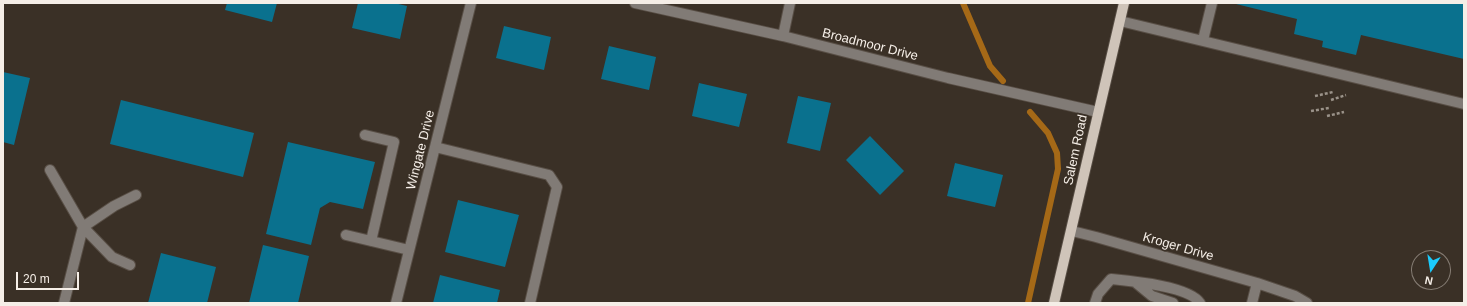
<!DOCTYPE html>
<html>
<head>
<meta charset="utf-8">
<style>
	body { margin:0 }
	#map { position:relative; width:1467px; height:306px; overflow:hidden; background:#3a3026; font-family:Arial,sans-serif }
	canvas { display:block }
	.frame { position:absolute; inset:0; border:4px solid #f5eee7; pointer-events:none }
	.north { position:absolute; left:1411px; top:250px; width:40px; height:40px; box-sizing:border-box; background:#3a3026; border:1px solid #857c73; border-radius:50%; rotate:192deg; font-size:11px; font-weight:700; line-height:16px; text-align:center; color:#f5eee7 }
	.north::after { content:''; display:block; margin:auto; width:14px; height:18px; background:#1bcafc; clip-path:polygon(50% 0,100% 100%,50% 72%,0 100%) }
	.scale { position:absolute; left:16px; top:272px; width:63px; height:18px; box-sizing:border-box; border:2px solid #f5eee7; border-top:0; padding-left:5px; font-size:12px; line-height:14px; white-space:nowrap; color:#f5eee7; -webkit-text-stroke:3px #3a3026; paint-order:stroke }
</style>
</head>
<body>
<div id="map">
<canvas width="1467" height="306"></canvas>
<div class="frame"></div>
<div class="north">N</div>
<div class="scale">20 m</div>
</div>
<script>
const ctx = document.querySelector('canvas').getContext('2d');
ctx.lineJoin = 'round';
function stroke(path, color, width, dash) {
  ctx.strokeStyle = color;
  ctx.lineWidth = width;
  ctx.lineCap = dash ? 'butt' : 'round';
  ctx.setLineDash(dash || []);
  ctx.stroke(path);
}
function fill(path, color) {
  ctx.fillStyle = color;
  ctx.fill(path, 'evenodd');
}
function label(font, color, halo, rows, align = 'center') {
  ctx.font = font + ' Arial,sans-serif';
  ctx.lineWidth = 3.5;
  ctx.setLineDash([]);
  ctx.textBaseline = 'middle';
  ctx.strokeStyle = halo;
  ctx.fillStyle = color;
  for (const [text, x, y, turn = 0] of rows) {
    ctx.save();
    ctx.translate(x, y);
    ctx.rotate((+turn || 0) * Math.PI / 180);
    ctx.textAlign = isNaN(turn) ? turn : align;
    if (halo) ctx.strokeText(text, 0, 0);
    ctx.fillText(text, 0, 0);
    ctx.restore();
  }
}
const stream = new Path2D(`
	M963,3L990,66L1003,81
	M1028,303L1058,169L1057,153L1048,133L1030,112`);
const building = new Path2D(`
	M227,3H277L272,22L225,10Z
	M358,3H394L407,6L400,39L352,28Z
	M1232,3H1464V59L1361,35L1356,55L1322,47L1323,41L1294,34L1297,19Z
	M504,26L551,37L544,70L496,58Z
	M609,46L656,57L649,90L601,79Z
	M3,72L30,78L14,145L3,142Z
	M699,83L747,94L739,127L692,116Z
	M798,96L831,103L820,151L787,143Z
	M121,100L254,133L243,177L110,144Z
	M870,136L904,171L880,195L846,160Z
	M288,142L375,162L363,209L330,202L320,208L311,245L266,234Z
	M955,163L1003,175L995,207L947,196Z
	M458,200L519,215L505,267L445,252Z
	M263,245L309,256L298,303H249Z
	M161,253L216,267L207,303H148Z
	M440,275L500,290L497,303H433Z`);
const path = new Path2D(`
	M1315,96L1333,92
	M1331,100L1346,95
	M1311,111L1329,108
	M1327,116L1344,112`);
const minor = new Path2D(`
	M635,3L783,36L948,78L1098,112
	M1120,21L1464,104
	M783,36L790,3
	M1203,40L1212,3
	M365,135L394,142L371,241
	M435,147L549,175L557,187L530,303
	M50,170L83,227L112,257L130,265
	M83,227L114,206L136,195
	M1072,231L1096,237L1257,283L1252,303
	M346,235L409,250
	M1135,282L1152,296L1173,303
	M1257,283L1295,296L1307,303
	M64,303L83,227
	M396,303L471,3
	M1095,303L1098,294L1111,279C1131,281 1189,286 1200,303`);
const major = new Path2D(`
	M1054,303L1124,3`);
const streetNames = [
	["Broadmoor Drive",870,45,14],
	["Wingate Drive",421,150,-76],
	["Salem Road",1076,150,-78],
	["Kroger Drive",1178,247,16]
];
stroke(stream, '#a56917', 6);
fill(building, '#0a718e');
stroke(minor, '#584e45', 12);
stroke(major, '#584e45', 12);
stroke(path, '#9a9289', 2.5, [3, 2]);
stroke(minor, '#817b76', 10);
stroke(major, '#cfc4b9', 10);
label('13px', '#f5eee7', '#3a3026', streetNames);
</script>
</body>
</html>
